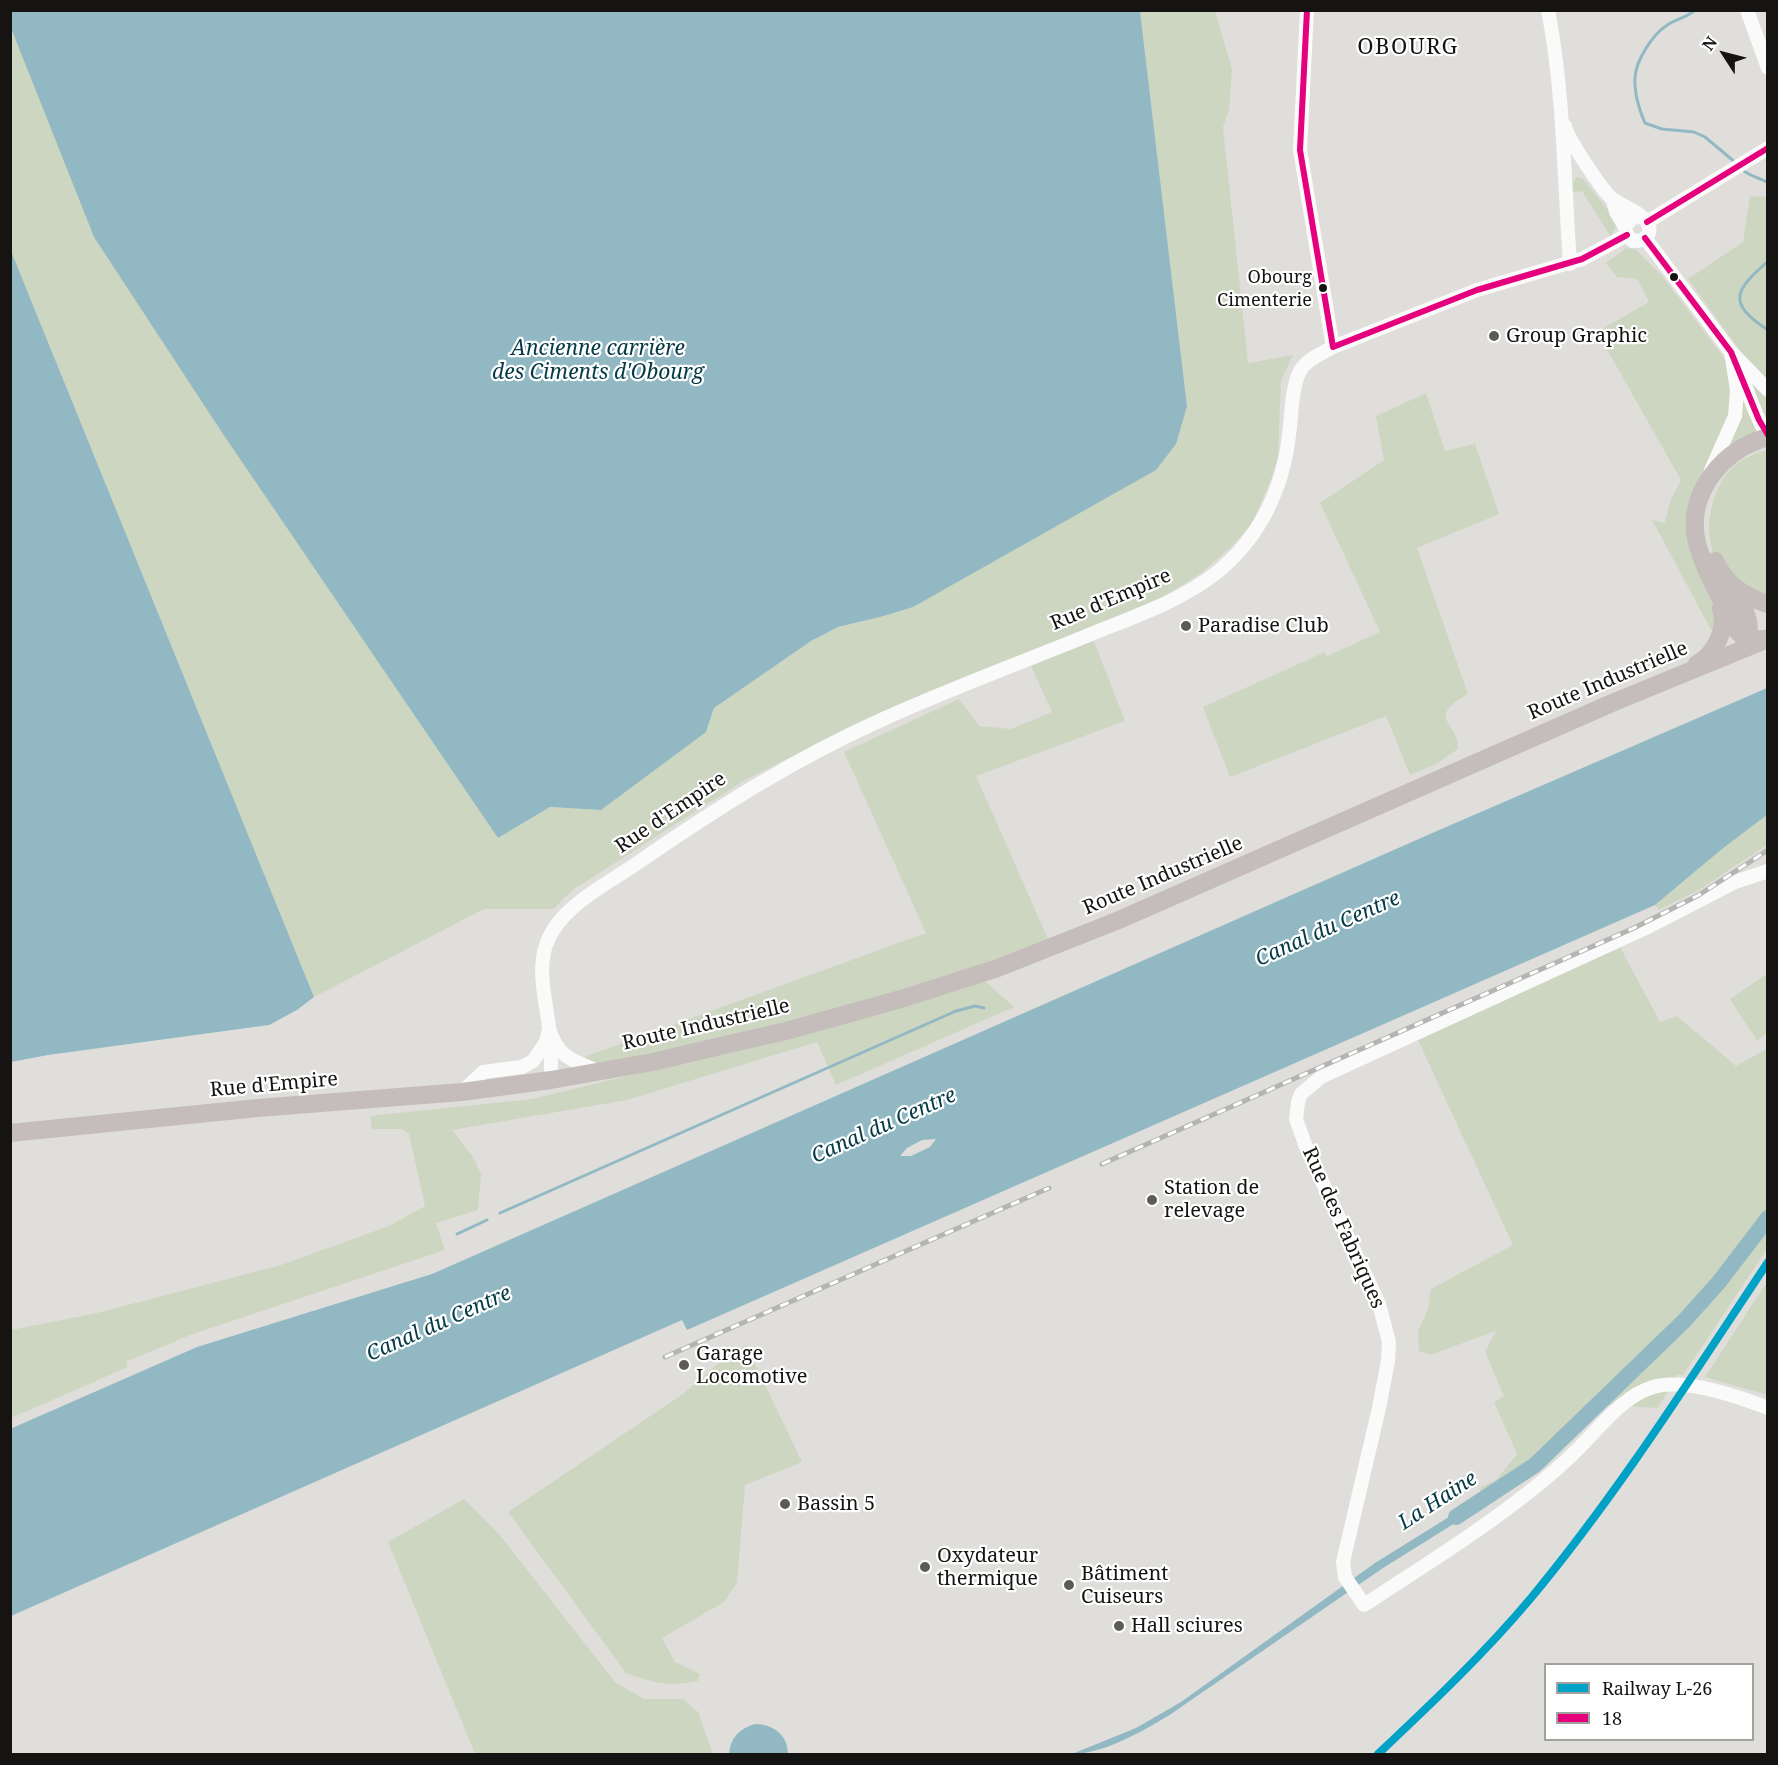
<!DOCTYPE html>
<html>
<head>
<meta charset="utf-8">
<style>
	body { margin:0 }
	#map { position:relative; width:1778px; height:1765px; overflow:hidden; background:#e0dedb; font-family:"Noto Serif",serif }
	canvas { display:block }
	.frame { position:absolute; inset:0; border:12px solid #151412; pointer-events:none }
	.legend { position:absolute; left:1544px; top:1663px; width:210px; height:78px; box-sizing:border-box; background:#fff; border:2px solid #a1a1a0; margin:0; padding:8px 10px; list-style:none; font-size:18px; color:#151412 }
	.legend li { display:flex; align-items:center; gap:12px; height:30px }
	.legend b { width:30px; border:2px solid #a1a1a0 }
	.north { position:absolute; left:1694px; top:24px; width:60px; height:60px; -webkit-text-stroke:4px #fff; paint-order:stroke; rotate:306deg; font-size:16px; font-weight:700; line-height:24px; text-align:center; color:#151412 }
	.north::after { content:''; display:block; margin:auto; width:21px; height:27px; background:#151412; clip-path:polygon(50% 0,100% 100%,50% 72%,0 100%) }
</style>
</head>
<body>
<div id="map">
<canvas width="1778" height="1765"></canvas>
<div class="frame"></div>
<ul class="legend">
<li><b style="height:8px;background:#01a2c5"></b>Railway L-26</li>
<li><b style="height:8px;background:#e5007d"></b>18</li>
</ul>
<div class="north">N</div>
</div>
<script>
const ctx = document.querySelector('canvas').getContext('2d');
ctx.lineJoin = 'round';
function fill(path, color) {
  ctx.fillStyle = color;
  ctx.fill(path, 'evenodd');
}
function stroke(path, color, width, dash) {
  ctx.strokeStyle = color;
  ctx.lineWidth = width;
  ctx.lineCap = dash ? 'butt' : 'round';
  ctx.setLineDash(dash || []);
  ctx.stroke(path);
}
function label(font, color, halo, rows, align = 'center') {
  ctx.font = font + ' "Noto Serif",serif';
  ctx.lineWidth = 4.5;
  ctx.setLineDash([]);
  ctx.textBaseline = 'middle';
  ctx.strokeStyle = halo;
  ctx.fillStyle = color;
  for (const [text, x, y, turn = 0] of rows) {
    ctx.save();
    ctx.translate(x, y);
    ctx.rotate((+turn || 0) * Math.PI / 180);
    ctx.textAlign = isNaN(turn) ? turn : align;
    if (halo) ctx.strokeText(text, 0, 0);
    ctx.fillText(text, 0, 0);
    ctx.restore();
  }
}
const green = new Path2D(`
	M1140,11H1215L1232,69L1229,110L1223,127L1248,363L1293,355L1281,380L1278,456L1272,477L1252,524L1231,547L1200,574L1165,596L865,720L745,780L574,889L553,909H484L314,997L11,251L10,28L16,40L498,838L550,807L601,810L708,727L714,708L811,641L838,627L880,617L1187,406Z
	M1577,177L1583,179L1608,210L1616,226L1611,237L1582,191L1572,192L1571,185Z
	M1750,196L1767,197V385L1759,377L1688,279L1743,242Z
	M1626,248L1635,249L1663,277L1725,359L1730,374L1731,418L1695,495L1719,612L1714,635L1652,520L1665,523L1670,501L1681,480L1597,332L1649,302L1637,279L1617,277L1606,263Z
	M1748,376L1767,398V429Z
	M1740,389L1760,434L1724,455Z
	M1426,393L1445,451L1475,444L1499,514L1417,548L1468,694C1424,719 1459,721 1458,749L1436,764L1410,775L1386,716L1230,777L1203,707L1325,652L1327,656L1380,632L1320,503L1384,460L1376,416Z
	M1767,450V600C1756,592 1730,578 1722,568C1699,540 1709,489 1734,466C1743,458 1756,453 1767,450Z
	M1093,639L1125,721L976,776L1052,948L978,975L1014,1007L836,1085L817,1042L627,1100L452,1130L473,1157L481,1174L478,1210L436,1223L445,1250L190,1335L126,1362L128,1367L11,1418V1330L97,1313L281,1265L389,1226L425,1206L409,1134L402,1129H372L370,1116L532,1099L812,1031L599,1072L584,1057L926,933L844,752L959,699L979,726L1011,729L1052,712L1031,666Z
	M1767,815V845L1699,890L1659,910L1655,905L1722,849Z
	M1620,947L1660,1022L1677,1016L1736,1066L1767,1049V1249L1683,1375H1677L1658,1408L1606,1405L1545,1467L1487,1504L1479,1488L1496,1480L1517,1454L1494,1402L1504,1396L1485,1352L1496,1331L1430,1355L1419,1351L1418,1331L1428,1309L1431,1289L1513,1245L1417,1038Z
	M1767,974V1033L1757,1041L1730,999Z
	M1767,1282V1395L1705,1377Z
	M746,1345L802,1462L745,1485L737,1583L724,1602L662,1638L675,1662L700,1674L698,1681C667,1687 655,1683 626,1673L508,1512L683,1394L727,1356Z
	M464,1499L499,1534L615,1682L644,1699H683L698,1712L713,1754H475L388,1542Z`);
const water = new Path2D(`
	M10,11H1140L1187,406L1176,444L1156,470L913,607L880,617L838,627L811,641L714,708L706,732L601,810L550,807L498,838L221,431L94,237L11,28Z
	M11,251L314,997L297,1010L269,1025L48,1055L11,1062Z
	M1767,688V815L1722,849L1655,905L687,1330L682,1320L11,1616L10,1429L197,1347L432,1274L1430,834Z
	M1473,1502L1476,1510L1383,1568L1168,1716C1141,1732 1103,1754 1072,1754L1136,1728L1181,1702L1375,1563Z
	M755,1724C773,1724 788,1735 788,1754H729C730,1738 740,1728 755,1724Z`);
const pier = new Path2D(`
	M936,1139L930,1147L911,1156H900L907,1148L922,1140Z`);
const stream = new Path2D(`
	M1695,10C1687,18 1675,19 1666,26C1652,35 1636,61 1635,77C1634,92 1639,109 1645,123L1662,129L1694,132L1705,137L1736,163
	M1743,170C1750,177 1760,177 1768,183
	M1768,261C1736,290 1725,302 1768,330
	M500,1213L956,1011L975,1006L984,1008
	M457,1234L487,1220`);
const river = new Path2D(`
	M1456,1517L1535,1465L1684,1321L1719,1282L1768,1218`);
const minor = new Path2D(`
	M1307,10L1300,150L1333,347
	M1548,10C1564,91 1564,181 1570,264
	M1747,10L1768,68
	M1565,126C1568,139 1604,194 1614,200C1623,206 1644,214 1648,224C1653,235 1643,242 1633,241L1627,235L1625,227L1632,218L1640,217
	M1613,200L1616,212L1625,227
	M1647,222L1768,148
	M1645,238L1731,352L1768,390
	M1738,368C1747,387 1756,420 1768,436
	M1711,470L1735,416L1737,390L1731,352
	M1768,871L1735,882L1646,928L1321,1077L1301,1094L1298,1102L1296,1119L1306,1147L1379,1304L1389,1342L1388,1361L1379,1408L1343,1562L1345,1577L1364,1605C1419,1569 1477,1533 1529,1492C1547,1478 1564,1463 1580,1447C1601,1426 1623,1396 1653,1387C1684,1378 1737,1396 1768,1408
	M551,1080C551,1063 551,1045 549,1027C546,1001 537,971 546,945C558,908 605,885 636,864C714,810 794,759 881,720C949,689 1020,663 1089,635C1133,617 1179,602 1216,573C1259,539 1283,489 1289,435C1292,415 1291,389 1300,371C1307,359 1321,354 1333,347L1477,290L1582,259L1627,235
	M462,1092L483,1072L522,1067L533,1061L546,1042L549,1029C560,1060 572,1059 599,1072`);
const major = new Path2D(`
	M1715,561C1725,583 1744,597 1768,604
	M1731,587C1743,606 1757,626 1743,647
	M1765,639C1752,640 1743,640 1735,628C1724,603 1700,563 1696,538C1688,491 1724,449 1768,437
	M1697,664C1716,653 1727,629 1721,609
	M10,1133L258,1108L462,1092L551,1080L653,1062L720,1046L786,1031L901,999L998,968L1119,920L1612,703L1768,639`);
const rail = new Path2D(`
	M1102,1164L1634,928L1699,895L1768,850
	M665,1357L1049,1188`);
const bus1 = new Path2D(`
	M1307,10L1300,150L1333,347
	M1647,222L1768,148
	M1645,238L1731,352L1759,420L1768,435
	M1333,347L1477,290L1582,259L1627,235`);
const rail1 = new Path2D(`
	M1378,1754C1431,1704 1484,1654 1531,1598C1619,1492 1692,1376 1768,1262`);
const markers = [
	[1674,277,5,"#151412"],
	[1323,288,5,"#151412"],
	[1494,336,6,"#5c5b58"],
	[1186,626,6,"#5c5b58"],
	[1152,1200,6,"#5c5b58"],
	[684,1365,6,"#5c5b58"],
	[785,1504,6,"#5c5b58"],
	[925,1567,6,"#5c5b58"],
	[1069,1585,6,"#5c5b58"],
	[1119,1626,6,"#5c5b58"]
];
const busNames = [
	["Obourg",1312,278],
	["Cimenterie",1312,301]
];
const poiNames = [
	["Group Graphic",1506,336],
	["Paradise Club",1198,626],
	["Station de",1164,1188],
	["relevage",1164,1211],
	["Garage",696,1354],
	["Locomotive",696,1377],
	["Bassin 5",797,1504],
	["Oxydateur",937,1556],
	["thermique",937,1579],
	["Bâtiment",1081,1574],
	["Cuiseurs",1081,1597],
	["Hall sciures",1131,1626]
];
const streetNames = [
	["Rue d'Empire",1111,600,-23],
	["Route Industrielle",1608,681,-23],
	["Rue d'Empire",671,813,-34],
	["Route Industrielle",1163,876,-23],
	["Route Industrielle",706,1025,-13],
	["Rue d'Empire",274,1085,-5],
	["Rue des Fabriques",1343,1228,66]
];
const waterNames = [
	["Ancienne carrière",598,349],
	["des Ciments d'Obourg",598,373],
	["Canal du Centre",1328,929,-24],
	["Canal du Centre",884,1126,-24],
	["Canal du Centre",439,1324,-24],
	["La Haine",1438,1501,-33]
];
const quarterNames = [
	["OBOURG",1408,48]
];
fill(green, '#cdd6c1');
fill(water, '#92b9c3');
fill(pier, '#e0dedb');
stroke(stream, '#92b9c3', 3);
stroke(river, '#92b9c3', 16);
stroke(minor, '#fafafa', 14);
stroke(major, '#c5bdbb', 18);
stroke(rail, '#b4b4b3', 5);
stroke(rail, '#fff', 3, [9]);
stroke(bus1, '#e5007d', 6);
stroke(rail1, '#01a2c5', 8);
for (const [x, y, r, color] of markers) {
  const dot = new Path2D();
  dot.arc(x, y, r, 0, 2 * Math.PI);
  ctx.fillStyle = color;
  ctx.fill(dot);
  stroke(dot, '#fff', 2);
}
label('18px', '#151412', '#fff', busNames, 'right');
label('20px', '#151412', '#fff', poiNames, 'left');
label('20px', '#151412', '#fff', streetNames);
label('italic 21px', '#043a46', '#fff', waterNames);
ctx.letterSpacing = '1.5px';
label('22px', '#151412', '#fff', quarterNames);
ctx.letterSpacing = '0px';
</script>
</body>
</html>
